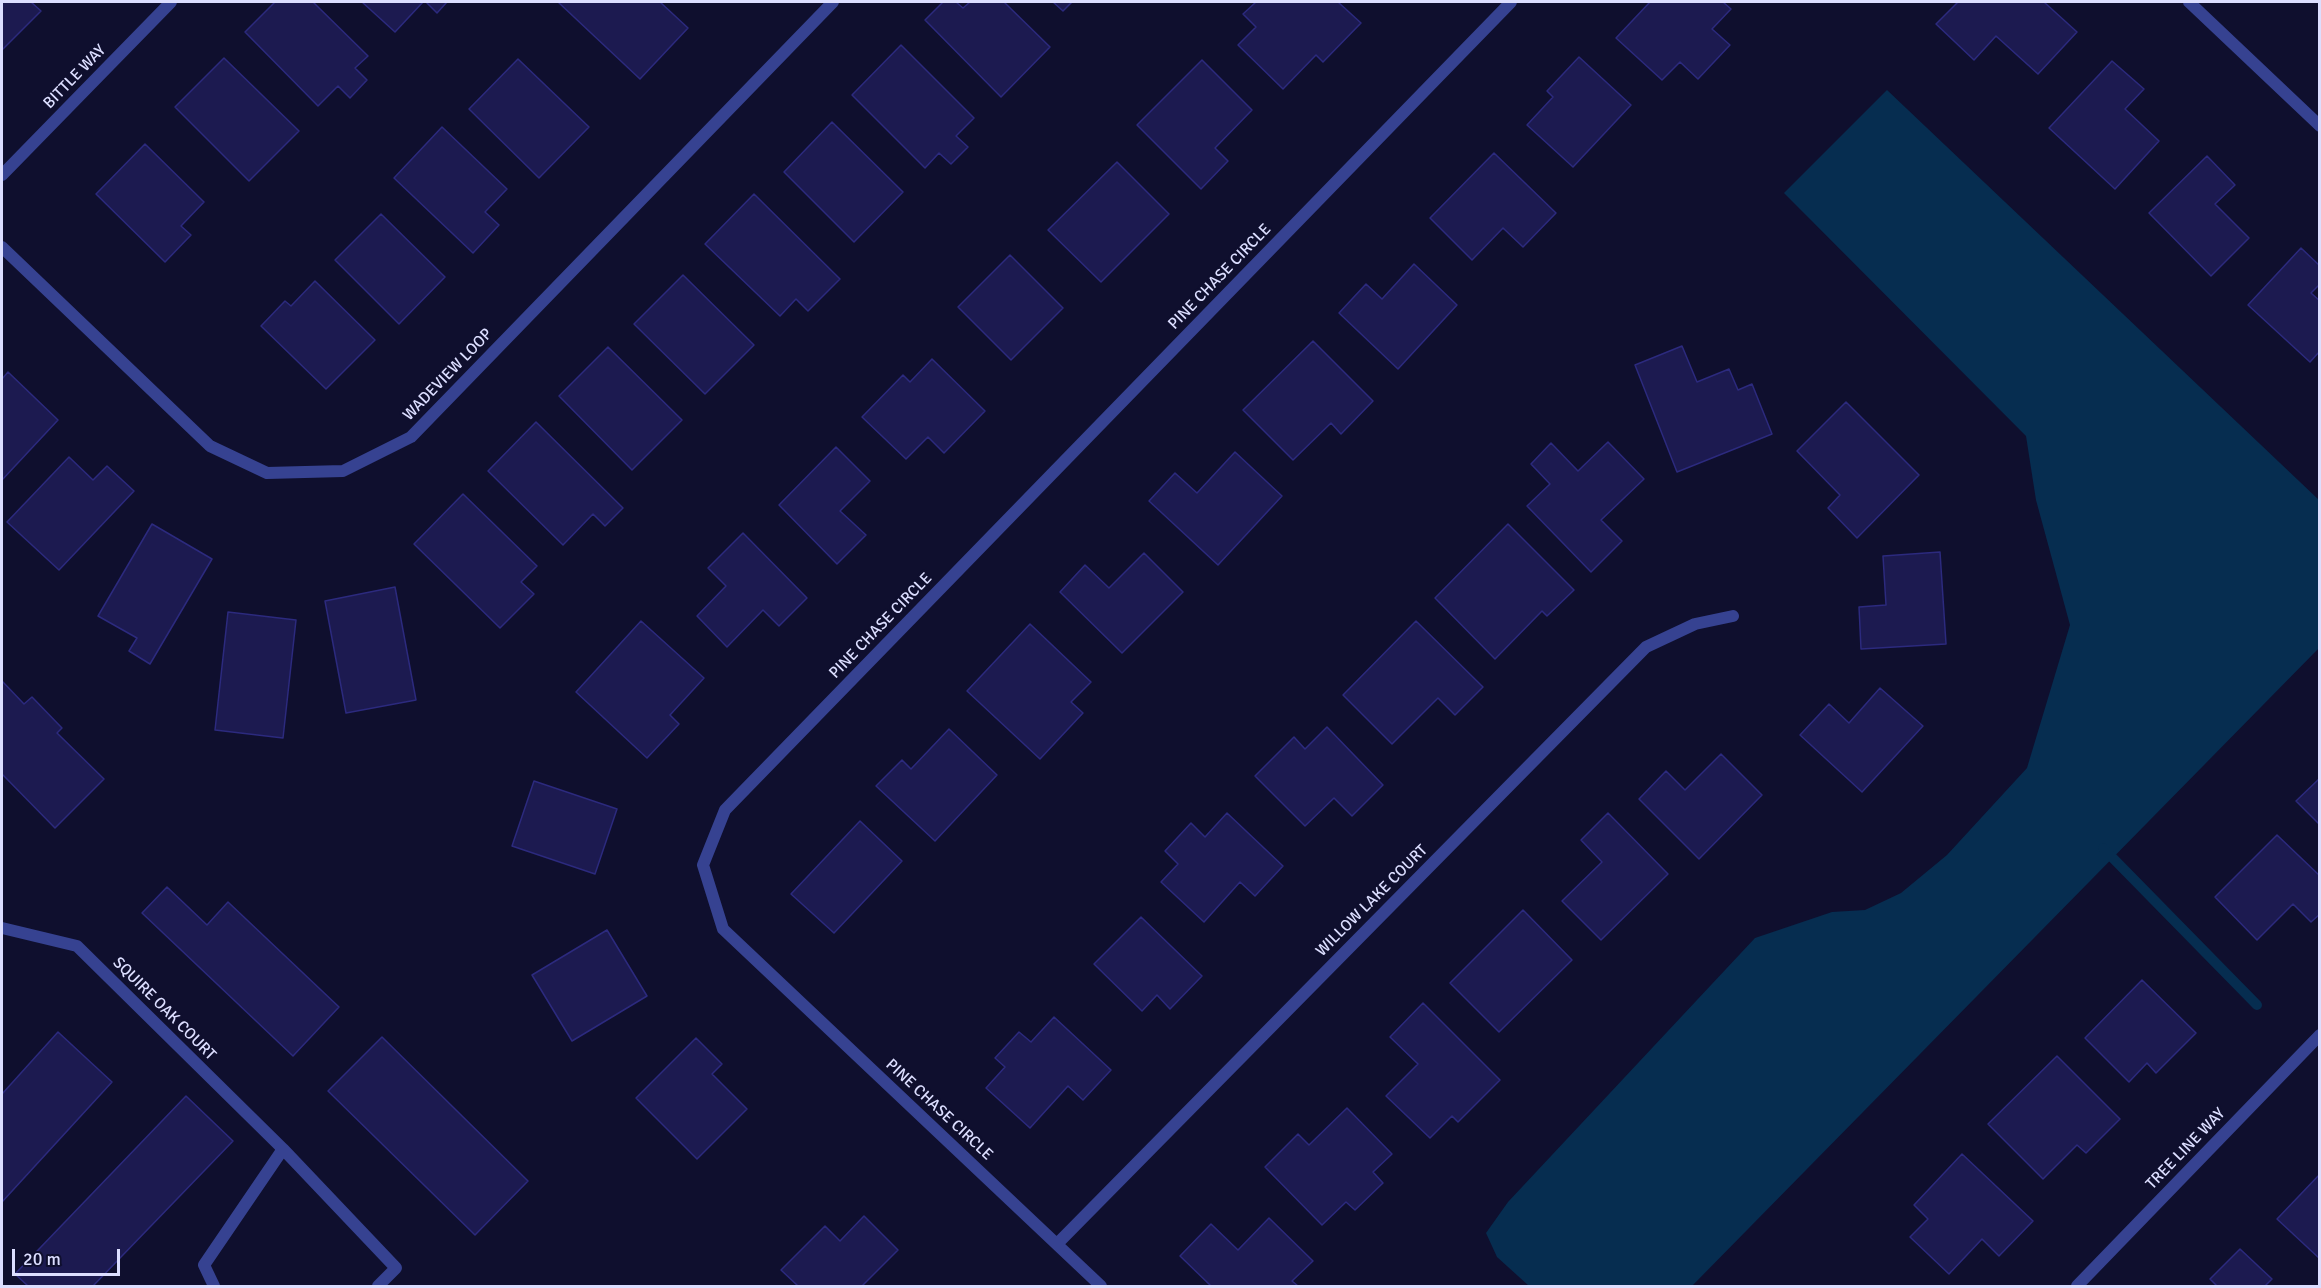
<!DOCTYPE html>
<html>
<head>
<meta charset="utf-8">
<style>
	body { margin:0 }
	#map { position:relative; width:2321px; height:1288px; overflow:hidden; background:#0f0f2e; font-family:Signika,sans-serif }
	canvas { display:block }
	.frame { position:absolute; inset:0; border:3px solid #dcdeff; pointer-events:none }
	.scale { position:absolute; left:12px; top:1249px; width:108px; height:27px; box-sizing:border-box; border:3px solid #dcdeff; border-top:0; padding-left:8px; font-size:18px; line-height:21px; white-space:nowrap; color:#dcdeff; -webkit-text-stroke:4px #0f0f2e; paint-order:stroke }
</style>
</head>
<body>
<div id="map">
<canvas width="2321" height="1288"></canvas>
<div class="frame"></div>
<div class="scale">20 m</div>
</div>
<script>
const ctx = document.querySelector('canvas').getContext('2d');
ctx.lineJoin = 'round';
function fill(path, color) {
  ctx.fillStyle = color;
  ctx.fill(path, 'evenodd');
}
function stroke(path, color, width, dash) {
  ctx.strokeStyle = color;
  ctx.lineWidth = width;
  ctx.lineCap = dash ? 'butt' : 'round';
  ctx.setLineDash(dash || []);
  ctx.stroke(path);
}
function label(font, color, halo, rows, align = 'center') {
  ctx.font = font + ' Signika,sans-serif';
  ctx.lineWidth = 4.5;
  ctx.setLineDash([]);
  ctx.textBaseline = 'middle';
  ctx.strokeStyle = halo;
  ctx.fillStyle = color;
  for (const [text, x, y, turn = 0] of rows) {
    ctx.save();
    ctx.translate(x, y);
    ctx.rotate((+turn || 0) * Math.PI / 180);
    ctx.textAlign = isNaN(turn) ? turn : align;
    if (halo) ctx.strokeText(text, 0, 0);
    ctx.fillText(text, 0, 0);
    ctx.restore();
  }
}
const water = new Path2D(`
	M1887,90L2319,500V648L1692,1286H1529L1497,1257L1486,1233L1508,1202L1755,938L1832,912L1865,910L1901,893L1947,855L2027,768L2070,625L2036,500L2026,436L1784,193Z`);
const stream = new Path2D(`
	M2103,848L2257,1005`);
const building = new Path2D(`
	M2,2H31L41,11L2,50Z
	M275,2H313L368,56L355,68L367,80L350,98L338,86L318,106L245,32Z
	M362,2H423L395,32Z
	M426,2H447L437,13Z
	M558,2H660L688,28L640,79Z
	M943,2H956L963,8L970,2H1004L1050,47L1001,97L925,20Z
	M1053,2H1072L1063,11Z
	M1256,2H1338L1361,23L1323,62L1316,55L1283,89L1238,45L1256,27L1243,14Z
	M1650,2H1723L1731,9L1712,29L1730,45L1698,79L1680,62L1662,80L1616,38Z
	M1958,2H2044L2077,32L2038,74L1996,36L1974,60L1936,24Z
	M901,45L974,118L956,136L968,147L951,164L939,153L925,168L852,95Z
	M1579,57L1631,105L1573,167L1527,125L1553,97L1547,91Z
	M224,58L299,131L249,181L175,107Z
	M518,59L589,127L539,178L469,109Z
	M1202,60L1252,110L1215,148L1228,161L1201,189L1137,125Z
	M2112,61L2144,89L2125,109L2159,141L2115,189L2049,128Z
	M832,122L903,192L854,242L784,172Z
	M442,127L507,189L485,212L499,225L473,253L394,178Z
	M145,144L204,202L181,226L191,235L165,262L96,194Z
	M1494,153L1556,213L1523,247L1503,228L1472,260L1430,218Z
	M2207,156L2235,185L2215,204L2249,238L2211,276L2149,213Z
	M1117,162L1169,214L1101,282L1048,230Z
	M754,194L840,279L808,311L796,299L780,316L705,244Z
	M381,214L445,277L399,324L335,260Z
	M2301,248L2320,266V284L2311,293L2320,301V351L2310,362L2248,305Z
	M1010,255L1063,308L1011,360L958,307Z
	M1414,264L1457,305L1398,369L1339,313L1366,284L1382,299Z
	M683,275L754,345L705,394L634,324Z
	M315,281L375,340L326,389L261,326L285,301L291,306Z
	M1313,341L1373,401L1341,434L1331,423L1293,460L1243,410Z
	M1682,346L1697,382L1729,369L1738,390L1752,384L1772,434L1677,472L1635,365Z
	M608,347L682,420L632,470L559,396Z
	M932,359L985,411L944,453L928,437L906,459L862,417L903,375L910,382Z
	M8,372L58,420L2,480V379Z
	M1846,402L1919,475L1857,538L1828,508L1840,495L1797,451Z
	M536,422L623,508L605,526L593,514L563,545L488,471Z
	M1608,442L1644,479L1601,520L1622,541L1591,572L1527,506L1550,484L1531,464L1551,443L1578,471Z
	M836,447L870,481L840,511L866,535L837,564L779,505Z
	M1235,452L1282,496L1218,565L1149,501L1175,473L1197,493Z
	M69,457L93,480L107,466L134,491L59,570L7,522Z
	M463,494L537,566L521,582L534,594L500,628L414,544Z
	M152,524L212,559L150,664L129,651L137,638L98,616Z
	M1508,524L1574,590L1547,616L1542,611L1495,659L1435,598Z
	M743,533L807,598L779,626L763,610L727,647L697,616L726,586L708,568Z
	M1940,552L1946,644L1861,649L1859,607L1886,605L1883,556Z
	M1144,553L1183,592L1122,653L1060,592L1085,565L1109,588Z
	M395,587L416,700L346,713L325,601Z
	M228,612L296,620L283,738L215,730Z
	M641,621L704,678L670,715L679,724L647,758L576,692Z
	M1416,621L1483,687L1455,715L1438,698L1392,744L1343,695Z
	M1030,624L1091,682L1071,702L1083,713L1040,759L967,691Z
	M2,681L24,704L32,697L62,728L57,733L104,779L55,828L2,774Z
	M1880,688L1923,726L1862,792L1800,735L1829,704L1849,723Z
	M1327,727L1383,785L1352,816L1334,798L1305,826L1255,776L1294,737L1305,749Z
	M949,729L997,775L935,841L876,786L902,760L911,769Z
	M1721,754L1762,795L1699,859L1639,799L1666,771L1685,790Z
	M2320,778V825L2296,801Z
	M534,781L617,809L595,874L512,846Z
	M1227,813L1283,866L1255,896L1240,882L1204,922L1161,882L1178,864L1165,851L1191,823L1205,837Z
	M1608,813L1668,874L1601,940L1562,901L1602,862L1581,840Z
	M860,821L902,861L834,933L791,894Z
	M2277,835L2320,876V914L2311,922L2293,904L2257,940L2215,897Z
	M167,887L207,925L228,902L339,1007L293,1056L142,913Z
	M1523,910L1572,960L1499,1032L1450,983Z
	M1141,917L1202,976L1170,1009L1157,995L1142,1011L1094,964Z
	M607,930L647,996L572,1041L532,975Z
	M2142,980L2196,1033L2156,1073L2147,1063L2129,1082L2085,1038Z
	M1423,1003L1500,1080L1458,1122L1452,1116L1430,1138L1386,1096L1418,1064L1390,1037Z
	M1054,1017L1111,1070L1083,1100L1068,1086L1030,1128L986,1088L1005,1067L995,1058L1019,1032L1031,1042Z
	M58,1032L112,1082L2,1202V1094Z
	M382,1037L528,1181L475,1235L328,1091Z
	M696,1038L722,1064L712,1074L747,1109L697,1159L636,1098Z
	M2057,1056L2120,1119L2086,1153L2077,1145L2043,1179L1988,1124Z
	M186,1096L233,1141L93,1286H28L15,1274Z
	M1347,1108L1392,1154L1373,1172L1383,1183L1355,1210L1346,1202L1322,1225L1265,1167L1298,1134L1309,1145Z
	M1962,1154L2033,1221L1999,1256L1982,1239L1949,1274L1910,1237L1928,1219L1914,1205Z
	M2320,1174V1259L2277,1219Z
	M864,1216L898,1250L862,1286H798L781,1270L825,1226L840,1241Z
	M1269,1218L1313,1261L1292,1281L1298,1286H1211L1180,1256L1211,1224L1238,1250Z
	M2240,1249L2272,1279L2265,1286H2217L2210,1279Z`);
const street = new Path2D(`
	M2189,2L2320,126
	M2,175L171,2
	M2,247L210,446L267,473L343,471L411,437L833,2
	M2,928L77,946L283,1149L396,1268L378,1286
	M1057,1244L1646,647L1695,624L1733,616
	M214,1286L204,1265L283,1149
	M1101,1286L723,929L703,865L725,810L1511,2
	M2077,1286L2320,1035`);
const streetNames = [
	["BITTLE WAY",75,77,-46],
	["PINE CHASE CIRCLE",1220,277,-46],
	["WADEVIEW LOOP",448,375,-46],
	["PINE CHASE CIRCLE",881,626,-46],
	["WILLOW LAKE COURT",1372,901,-45],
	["SQUIRE OAK COURT",164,1009,45],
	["PINE CHASE CIRCLE",939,1110,43],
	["TREE LINE WAY",2186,1149,-46]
];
fill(water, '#062d50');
stroke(stream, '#062d50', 10);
fill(building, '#1c1a50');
stroke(building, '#2c2a7e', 1.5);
stroke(street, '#364291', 12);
label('16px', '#dcdeff', '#0f0f2e', streetNames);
</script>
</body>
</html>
